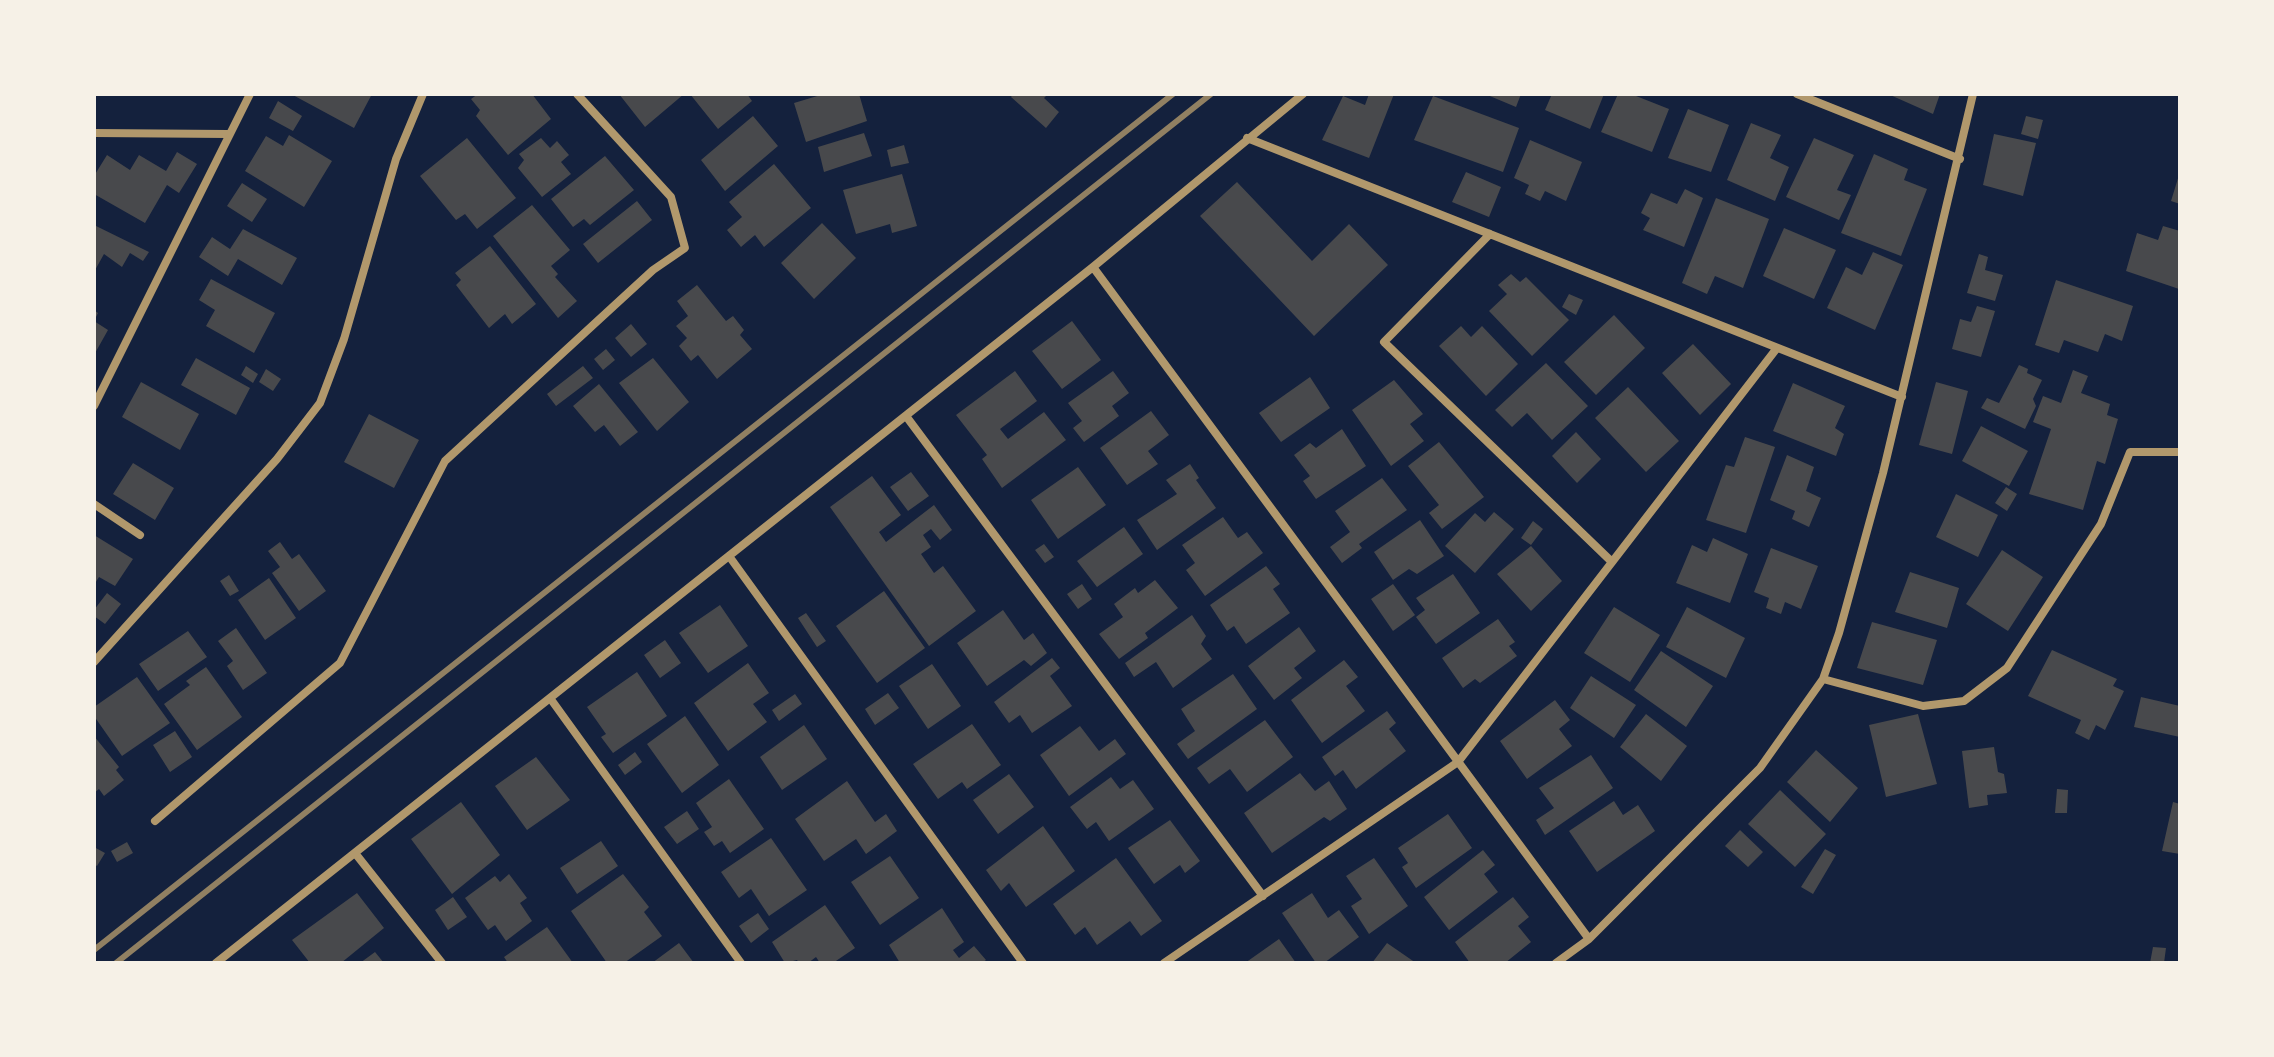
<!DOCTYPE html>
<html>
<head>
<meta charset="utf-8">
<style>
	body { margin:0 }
	#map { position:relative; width:2274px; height:1057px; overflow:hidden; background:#14213d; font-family:Raleway,sans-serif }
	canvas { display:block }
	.frame { position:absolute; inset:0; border:96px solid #f6f1e7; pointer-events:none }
</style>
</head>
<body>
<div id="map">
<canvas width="2274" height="1057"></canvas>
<div class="frame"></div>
</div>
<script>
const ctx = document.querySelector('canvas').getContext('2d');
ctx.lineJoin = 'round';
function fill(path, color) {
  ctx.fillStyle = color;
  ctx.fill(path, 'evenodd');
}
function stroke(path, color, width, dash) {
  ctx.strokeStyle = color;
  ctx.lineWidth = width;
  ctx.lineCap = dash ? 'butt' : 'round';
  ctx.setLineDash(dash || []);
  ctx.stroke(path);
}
const building = new Path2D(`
	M291,94H372L354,128Z
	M478,94H532L551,119L508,155L476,116L480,110L471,99Z
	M619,94H684L645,127Z
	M690,94H747L752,101L718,129Z
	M824,94H859L867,121L806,142L794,103Z
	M1013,94H1048L1044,98L1059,112L1046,128L1011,97Z
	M1369,94H1394L1369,158L1322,140L1343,96L1365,105Z
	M1485,94H1521L1516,107Z
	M1552,94H1604L1590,129L1545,110Z
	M1618,94H1631L1669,109L1652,152L1601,132Z
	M1888,94H1940L1933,114Z
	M1433,96L1519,128L1503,172L1414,140Z
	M278,101L302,116L293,131L269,118Z
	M1688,109L1729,125L1711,172L1668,158Z
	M753,116L778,146L725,191L701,160Z
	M2026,116L2043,120L2038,139L2021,134Z
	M1751,123L1781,135L1770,158L1789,167L1775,201L1727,180Z
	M864,133L872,156L824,172L818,147Z
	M1994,134L2036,143L2023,196L1983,185Z
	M289,135L332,161L304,207L245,171L266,136L283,146Z
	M467,138L516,198L477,229L465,214L456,220L420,176Z
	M541,138L550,148L557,141L569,155L561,162L571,174L542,197L518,168L524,160L519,154Z
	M1814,138L1854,155L1837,190L1851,195L1839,220L1786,197Z
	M1530,140L1582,162L1566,201L1545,191L1540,201L1525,194L1529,185L1514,178Z
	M904,145L909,163L891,167L887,150Z
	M177,152L197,164L179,193L167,185L145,223L94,194V176L107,155L130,170L139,155L166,171Z
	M1874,154L1908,169L1904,180L1927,189L1901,256L1841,233Z
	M605,156L634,190L590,225L584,219L573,227L551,199Z
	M774,164L811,208L764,247L755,235L741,247L727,230L742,217L729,202Z
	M1466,172L1501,187L1489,217L1452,202Z
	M902,174L917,226L892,233L890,224L856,234L843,190Z
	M2179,175H2180V204L2171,201Z
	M1237,182L1312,261L1349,224L1388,265L1314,336L1200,216Z
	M242,183L267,199L252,222L227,206Z
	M1685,189L1703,198L1684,247L1643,230L1650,218L1641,213L1651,193L1677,204Z
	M1716,198L1769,219L1743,288L1715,276L1707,294L1682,283Z
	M637,201L652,220L598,263L583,244Z
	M532,205L570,250L551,266L558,274L555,277L577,301L558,318L493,236Z
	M822,223L856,258L814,299L781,263Z
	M94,225L149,252L143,261L130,253L122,267L104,254L94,272Z
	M2163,226L2180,231L2179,289L2126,271L2137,233L2158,240Z
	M1784,228L1836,250L1814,299L1763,276Z
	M243,229L297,258L282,285L238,259L228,276L199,257L212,237L230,249Z
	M490,246L536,304L512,324L505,314L489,328L456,285L461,280L455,273Z
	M1873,252L1903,265L1875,330L1827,308L1846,267L1862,275Z
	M1979,254L1988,257L1985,270L2003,275L1995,301L1967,293Z
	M1511,274L1520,282L1526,277L1569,320L1532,356L1489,311L1507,294L1498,285Z
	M211,279L275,313L254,353L206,326L215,310L199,300Z
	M2056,280L2133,306L2122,341L2105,334L2098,352L2064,340L2059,353L2035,345Z
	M697,285L726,321L733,316L744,330L740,335L752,349L717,379L698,355L691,361L679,346L687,338L676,326L688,316L677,301Z
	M1569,294L1583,300L1576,315L1562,307Z
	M1977,306L1995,311L1981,357L1952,349L1960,319L1971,322Z
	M94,310L98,313L94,321L108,330L94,355Z
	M1614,315L1645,348L1596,395L1564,362Z
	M1072,321L1101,360L1062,389L1032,351Z
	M631,324L647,344L631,357L615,338Z
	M1461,326L1471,337L1482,326L1518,364L1486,396L1439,346Z
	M1693,344L1731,384L1700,415L1662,373Z
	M606,349L615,360L603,370L594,359Z
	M196,358L250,388L236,415L181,385Z
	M653,358L689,402L657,431L619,383Z
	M1546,363L1588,406L1552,440L1527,413L1512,427L1495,410Z
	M2019,365L2028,369L2027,373L2042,380L2033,399L2036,406L2025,429L1981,408L1987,398L1999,403Z
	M246,366L258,374L253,383L241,375Z
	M583,366L593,378L556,406L547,394Z
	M266,369L281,379L273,391L259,382Z
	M2073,370L2088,376L2081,393L2110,404L2107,415L2118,419L2105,464L2097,461L2083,510L2029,494L2051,429L2033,422L2043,396L2061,403Z
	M1015,371L1037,401L1000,429L1008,439L1044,412L1066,440L1002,488L982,459L987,455L956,415Z
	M1113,371L1129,393L1112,406L1119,416L1084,442L1073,428L1082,421L1068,403Z
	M1310,377L1330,408L1281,442L1259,413Z
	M1394,380L1423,414L1410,424L1424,441L1391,466L1352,410Z
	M141,382L199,414L180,450L122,417Z
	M1936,382L1968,391L1952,454L1919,445Z
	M1793,383L1845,406L1835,428L1844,434L1836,456L1773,431Z
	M599,384L638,432L620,446L604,425L595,432L573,406Z
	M1628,387L1679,441L1646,472L1595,418Z
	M1151,411L1169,435L1148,451L1158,464L1127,485L1100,448Z
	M369,414L419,440L394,488L344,462Z
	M1981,426L2028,451L2009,486L1962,461Z
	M1342,429L1366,466L1316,499L1303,481L1310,476L1294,455L1310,443L1316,448Z
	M1576,432L1601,459L1577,483L1552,456Z
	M1745,437L1775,447L1746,533L1706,520L1726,465L1734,467Z
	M1439,442L1484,497L1442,529L1429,513L1439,505L1408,466Z
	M1787,455L1814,467L1806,491L1821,498L1809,527L1792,519L1795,511L1770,500Z
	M133,463L174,488L155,520L113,494Z
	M1190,464L1199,478L1196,480L1216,508L1157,550L1137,520L1177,494L1166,480Z
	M1078,467L1106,505L1058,539L1031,500Z
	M911,472L929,496L908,511L890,487Z
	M872,476L901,515L879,532L886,542L934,505L952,530L940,540L931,529L923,535L931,547L921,554L934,573L943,566L976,611L929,646L830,507Z
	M1382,478L1407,510L1359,544L1362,548L1342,563L1330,547L1350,532L1335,511Z
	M2006,487L2017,494L2007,511L1995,503Z
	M1956,494L1998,515L1978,557L1936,537Z
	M1494,512L1514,529L1475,573L1445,546L1475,513L1485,522Z
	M1223,517L1238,538L1247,532L1263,553L1205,596L1186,570L1195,563L1182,545Z
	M1420,520L1444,556L1417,574L1409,569L1393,580L1374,552Z
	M1533,521L1543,529L1531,545L1521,538Z
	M1124,527L1143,554L1097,587L1077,561Z
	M94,535L133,559L115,586L99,577L94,585Z
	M1713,538L1748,554L1730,603L1676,583L1692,545L1707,552Z
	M280,542L292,559L299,554L326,591L299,611L272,573L280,567L268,551Z
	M1044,544L1054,557L1045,563L1035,550Z
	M1531,546L1562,581L1531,611L1497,574Z
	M1771,548L1818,566L1801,609L1785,602L1781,614L1766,608L1769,598L1754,592Z
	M2002,550L2043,577L2008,631L1966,604Z
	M1266,566L1280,584L1273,589L1290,613L1246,644L1234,626L1227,631L1210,605Z
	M1910,572L1959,588L1947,628L1895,612Z
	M1453,574L1480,613L1436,644L1416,617L1425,610L1416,598Z
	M229,575L239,591L230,596L220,581Z
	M269,578L296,618L265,640L238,600Z
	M1155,580L1178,608L1145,633L1148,638L1119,659L1099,634L1123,617L1114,604L1135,588L1138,593Z
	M1082,584L1092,599L1078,609L1067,594Z
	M1393,584L1415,615L1393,631L1371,599Z
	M884,591L925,648L877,683L836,626Z
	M107,593L121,604L105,624L94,616V610Z
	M720,605L748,646L708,673L679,633Z
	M1614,607L1660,635L1630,682L1584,653Z
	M1687,607L1745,638L1726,678L1666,647Z
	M1003,610L1024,640L1033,633L1047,653L1031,666L1024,660L987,686L957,643Z
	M806,613L826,641L817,647L798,618Z
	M1192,615L1206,636L1201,644L1212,659L1173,688L1156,662L1134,677L1125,663Z
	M1498,619L1515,642L1509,646L1517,656L1480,683L1475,679L1463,688L1442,658Z
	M1872,622L1937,640L1923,685L1857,668Z
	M1299,627L1316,651L1294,668L1302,678L1274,700L1248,666Z
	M236,628L267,673L243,690L227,666L233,661L218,641Z
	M188,631L207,657L158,691L139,664Z
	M665,640L681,663L660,678L644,655Z
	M2052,650L2117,679L2113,686L2124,691L2105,730L2096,725L2089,740L2075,733L2081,720L2028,696Z
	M1661,651L1713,686L1686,727L1634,690Z
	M1052,658L1060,668L1050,676L1072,706L1032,733L1020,715L1009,723L994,702Z
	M1344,660L1358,677L1346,686L1365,711L1322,743L1291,700Z
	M748,663L769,693L753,704L767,722L728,751L694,703Z
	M932,664L961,706L928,729L899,686Z
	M206,667L242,717L197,750L164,704L190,685L186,681Z
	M637,672L667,716L613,753L601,737L606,734L587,707Z
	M1233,674L1257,709L1188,759L1177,744L1195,731L1181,709Z
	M1591,676L1636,705L1614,738L1570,708Z
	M137,677L170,723L122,756L94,716V707Z
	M888,693L899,708L875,725L865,709Z
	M795,694L802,704L779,721L772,710Z
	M2141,697L2180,706V737L2134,727Z
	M1555,700L1570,720L1559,729L1572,746L1527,779L1500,741Z
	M1387,711L1396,723L1389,729L1406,751L1356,789L1343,770L1335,776L1322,757Z
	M1646,714L1687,746L1661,781L1620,747Z
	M1918,714L1937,784L1886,797L1869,725Z
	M685,716L719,765L682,793L647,744Z
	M1265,720L1293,757L1247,792L1230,769L1209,784L1197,768Z
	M972,724L1001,765L967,789L962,782L938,799L913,764Z
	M804,725L827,759L782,790L760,757Z
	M1080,726L1099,751L1115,739L1126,754L1069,796L1040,755Z
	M175,731L192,757L170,772L153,745Z
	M94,736L119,767L116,770L124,780L104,796L99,789L94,793Z
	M1994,747L1998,772L2004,774L2007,793L1987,795L1988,805L1969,808L1962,751Z
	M1816,750L1858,788L1830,822L1787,782Z
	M635,752L642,762L625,775L618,765Z
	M1591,755L1613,788L1545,835L1536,820L1554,808L1539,788Z
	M536,757L570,800L527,830L495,786Z
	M1300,773L1315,791L1329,781L1347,809L1330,821L1324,817L1272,853L1244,813Z
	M1009,774L1034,807L998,834L973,800Z
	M1111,777L1120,789L1133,780L1154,809L1109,841L1096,822L1087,829L1070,807Z
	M729,779L764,829L730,853L722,841L714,846L704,832L712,827L696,803Z
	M847,781L875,822L886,814L897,831L866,854L856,839L824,861L795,819Z
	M2057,789L2068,790L2067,813H2055Z
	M1780,790L1826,834L1795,867L1748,824Z
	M1614,801L1623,815L1638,805L1655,831L1597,872L1569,831Z
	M461,802L500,855L452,894L411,839Z
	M2173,802L2180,804V854L2162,851Z
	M687,811L699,829L677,844L664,827Z
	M1448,814L1472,848L1416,888L1402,867L1408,863L1398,848Z
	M1170,820L1200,861L1185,873L1180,865L1154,884L1128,848Z
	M1043,826L1075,871L1026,907L1009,883L1001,891L986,870Z
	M1740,830L1763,852L1748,867L1725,846Z
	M771,838L807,890L769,916L751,889L739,898L721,872Z
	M601,841L618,866L577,894L560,868Z
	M127,842L133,853L117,862L111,851Z
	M94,847L105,853L97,866L94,864Z
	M1825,849L1836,855L1813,894L1801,887Z
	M1483,850L1495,865L1484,874L1498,892L1449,930L1424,897Z
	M890,856L919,898L880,925L851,882Z
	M1116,858L1162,921L1141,936L1130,921L1097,945L1085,927L1075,935L1053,904Z
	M1374,858L1408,906L1369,934L1351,906L1362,899L1346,876Z
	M509,874L527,898L520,903L532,921L506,941L495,925L488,930L465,898L495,876L500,882Z
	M623,874L649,907L644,912L662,936L624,963H607L571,911Z
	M357,893L384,928L341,963H329L327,961L310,963L292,940Z
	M1312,893L1328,918L1339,910L1359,937L1324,963H1316L1282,913Z
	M453,897L467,917L448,930L435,910Z
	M1513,897L1529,917L1518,926L1531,942L1505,963H1470L1455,942Z
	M825,905L855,948L833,963H820L816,957L808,963H799L797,960L785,963L772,942Z
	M942,908L964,942L953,950L959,958L974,946L986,960L982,963H900L889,945Z
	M758,913L769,929L751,943L739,926Z
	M547,927L573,963H508L504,957Z
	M1279,939L1296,963H1245Z
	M679,943L694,963H652Z
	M1387,943L1416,963H1372Z
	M2153,947L2166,948L2164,963H2150Z
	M375,952L384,963H360Z`);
const minor = new Path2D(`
	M1797,94L1960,159
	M94,133L228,134
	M1247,138L1902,397
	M1490,234L1384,342L1612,562
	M1093,267L1589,939
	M94,406L250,94
	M906,416L1263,896
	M94,504L140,535
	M729,556L1023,963
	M94,662L277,459L320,403L344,339L396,159L423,94
	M1823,679L1923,706L1964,701L2007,668L2101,524L2130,452H2180
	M550,698L741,963
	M155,821L340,663L445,461L653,270L685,248L671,197L577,94
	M355,853L442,963
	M216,963L1093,267L1303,94
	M1164,963L1458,762L1777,348
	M1556,963L1589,939L1760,768L1823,679L1839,633L1883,473L1973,94`);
const rail = new Path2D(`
	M94,950L1173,94
	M116,963L1211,94`);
fill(building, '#48494c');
stroke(minor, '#b1986c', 8);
stroke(rail, '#918062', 6);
</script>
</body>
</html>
